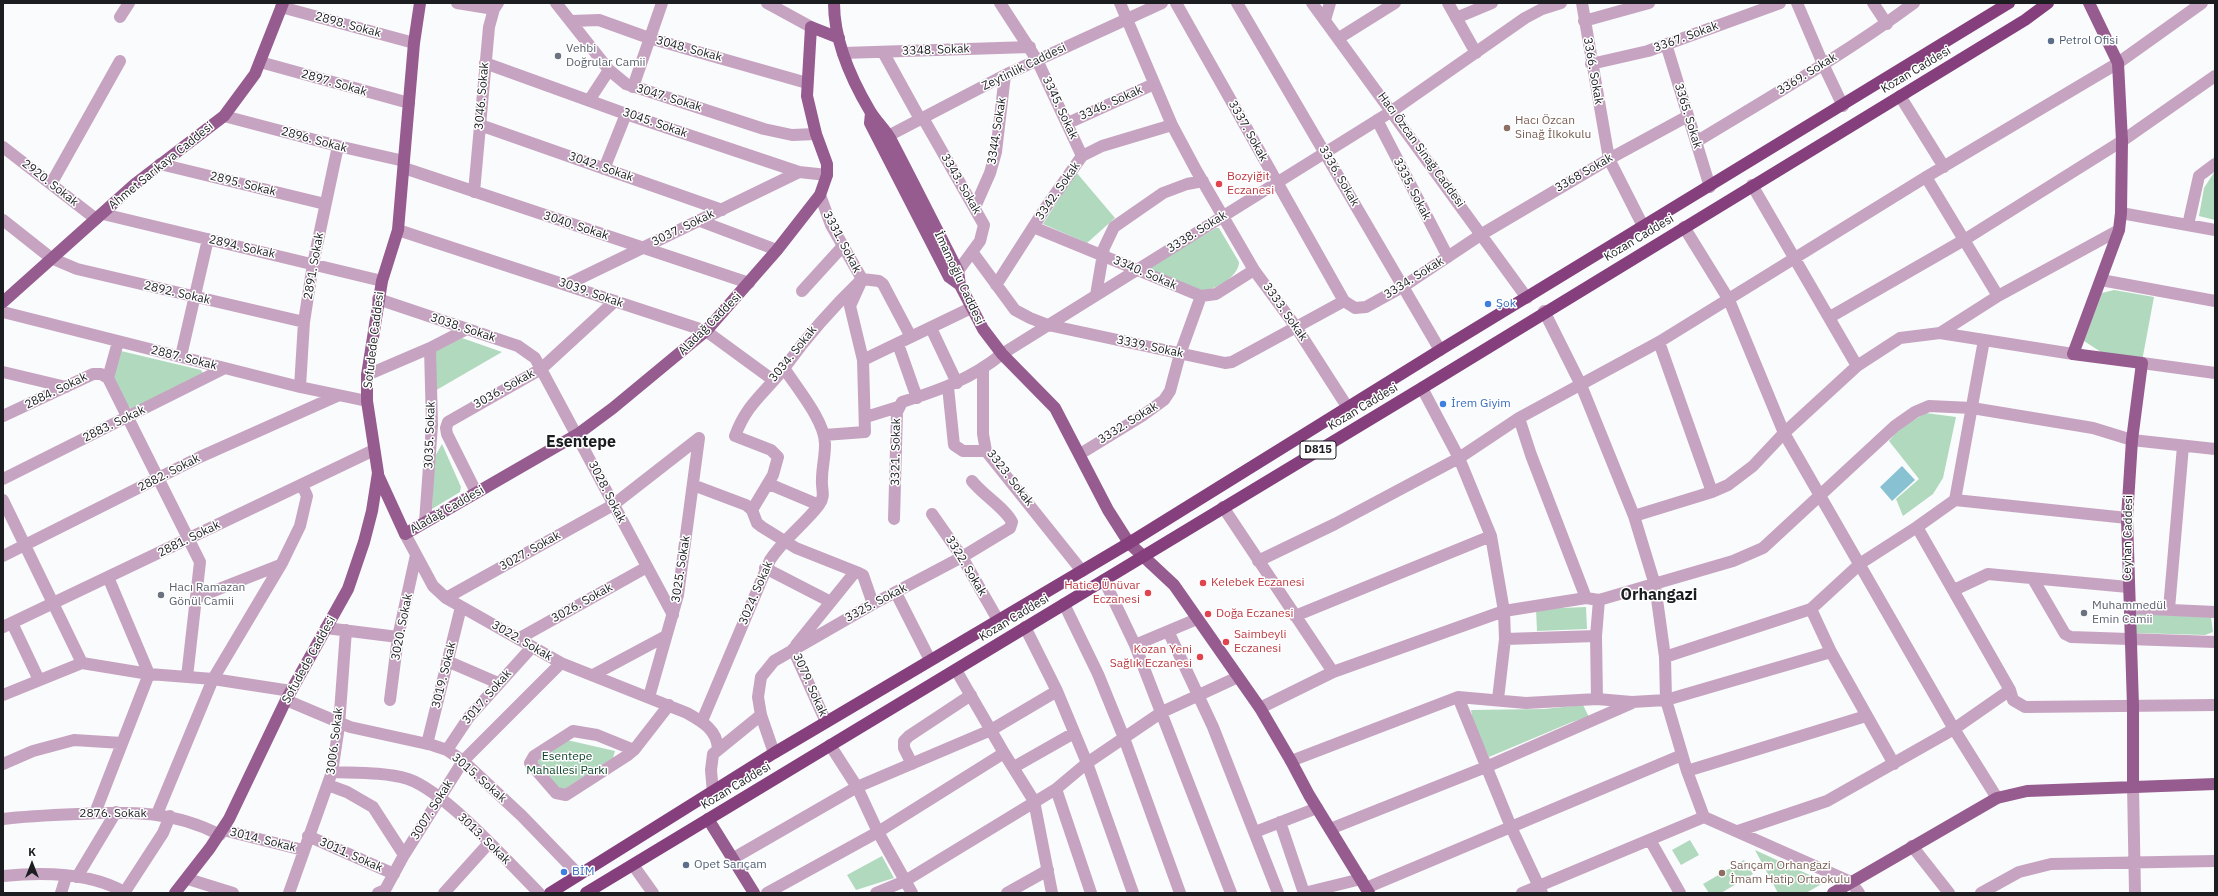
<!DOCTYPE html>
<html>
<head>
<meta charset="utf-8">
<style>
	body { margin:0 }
	#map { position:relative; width:2218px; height:896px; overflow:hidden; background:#fafbfd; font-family:"IBM Plex Sans",sans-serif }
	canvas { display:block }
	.frame { position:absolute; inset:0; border:4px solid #1b1d21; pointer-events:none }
	.north { position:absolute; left:12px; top:844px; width:40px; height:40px; -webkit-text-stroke:3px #fff; paint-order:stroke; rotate:0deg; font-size:11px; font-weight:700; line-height:16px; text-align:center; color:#1b1d21 }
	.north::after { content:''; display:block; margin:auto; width:14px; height:18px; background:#1b1d21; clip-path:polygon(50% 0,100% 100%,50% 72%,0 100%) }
</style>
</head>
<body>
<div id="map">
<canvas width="2218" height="896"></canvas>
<div class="frame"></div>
<div class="north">K</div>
</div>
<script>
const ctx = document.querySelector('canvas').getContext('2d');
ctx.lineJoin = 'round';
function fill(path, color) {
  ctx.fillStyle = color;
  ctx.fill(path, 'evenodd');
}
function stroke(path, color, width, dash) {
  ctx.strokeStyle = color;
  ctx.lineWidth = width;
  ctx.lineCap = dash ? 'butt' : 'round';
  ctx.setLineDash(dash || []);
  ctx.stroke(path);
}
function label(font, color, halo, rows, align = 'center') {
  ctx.font = font + ' "IBM Plex Sans",sans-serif';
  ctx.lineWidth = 3;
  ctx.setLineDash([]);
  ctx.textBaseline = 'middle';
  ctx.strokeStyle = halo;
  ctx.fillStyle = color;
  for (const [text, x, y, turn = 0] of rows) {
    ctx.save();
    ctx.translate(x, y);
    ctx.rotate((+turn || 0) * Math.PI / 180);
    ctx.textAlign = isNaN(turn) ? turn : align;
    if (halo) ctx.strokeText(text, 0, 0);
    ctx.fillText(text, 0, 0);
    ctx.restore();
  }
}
const green = new Path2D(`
	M2215,171V220L2199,216L2204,188Z
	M1076,172L1115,218L1087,243L1043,224Z
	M1216,228H1219L1239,262C1239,277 1214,291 1200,291L1141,272Z
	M2114,290L2154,297L2142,361L2101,352L2084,341L2102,293Z
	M462,338L502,352L433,392L432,353Z
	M121,351L201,370L203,373L132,411L111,380Z
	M1926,413L1956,417L1943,478L1933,494L1903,516L1896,499L1919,479L1889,441L1900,428Z
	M442,444L461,487L460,492L432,509L434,458Z
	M1586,607L1587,629L1537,631L1536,609Z
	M2135,614L2211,617L2213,632L2205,635L2135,633Z
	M1583,705L1589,717L1572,722L1489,757L1473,723L1471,710L1544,709Z
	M567,740L615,751L613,758L560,792L535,763Z
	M1690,840L1699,855L1681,865L1672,850Z
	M1755,850L1825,882L1806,893H1778Z
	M882,856L894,878L856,890L847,875Z
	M1744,860L1753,874L1721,893H1709L1703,884Z`);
const water = new Path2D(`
	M1902,466L1915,480L1892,501L1880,487Z`);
const minor = new Path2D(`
	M457,3L494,9
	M556,3L609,70L626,84L764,129L792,135L816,134
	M767,3L811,27
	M1000,3L1037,60L1082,156
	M1120,3L1172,125L1196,170L1254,270L1296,327L1348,408
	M1176,3L1344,301L1355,308L1366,307L1404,286L1482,234L1609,159L1688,116
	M1237,3L1440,350
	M1312,3L1527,298
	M1448,3L1476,53
	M1582,3L1609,159L1643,226
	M1797,3L1823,64L1843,106
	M1873,3L1887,24
	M281,7L414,43
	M120,17L129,3
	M1456,18L1492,3
	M1325,20L1330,3
	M571,21L599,20L649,38L807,83
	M1584,21L1649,3
	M1339,38L1395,3
	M1666,44L1710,187
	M883,52L920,119
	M843,53L1030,47
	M260,62L409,103
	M485,63L626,114L799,172L827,175
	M1591,64L1648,51L1780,3
	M633,87L662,3
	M1900,96L1944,167
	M590,99L609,70
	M224,116L338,146L404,161
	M923,118L984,225L980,241L958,271
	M1377,120L1448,257
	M1068,123L1154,84
	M480,125L722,210
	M888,136L1005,75L1162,3
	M1696,142C1770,97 1845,54 1914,3
	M3,147L96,219
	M160,164L325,204
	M404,168L749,283
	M604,169L626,114
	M1926,177L1998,296L1940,333
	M51,184L120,61
	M1752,185L1857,366
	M474,192L489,27L494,9L498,3
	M820,195L831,225L862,279L879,281L883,284L911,337
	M975,207L990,173L996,152L1005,75
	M2121,213L2215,230
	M103,214L382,281
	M3,220L51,258L77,269L304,322
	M700,221L777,250
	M2188,225L2199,176L2215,164
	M1033,227L1201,296L1216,294L1254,270
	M1684,227L1729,300L1784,433L1954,729L1997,798
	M398,230L706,331L773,380
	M973,253L1015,310L1030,318L1048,325L1225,363L1232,362L1344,301
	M2101,280L2215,301
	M566,285L799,172
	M996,285L1046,207L1082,156L1102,146L1172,125
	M802,291L843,246
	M1096,295L1104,248L1114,227L1163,193L1187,184L1203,181
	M1998,296L2119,230
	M378,299L518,346L535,358L541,369L673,615
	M1544,311L1581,385L1634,516L1655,585L1665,657L1666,700L1687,771L1704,817L1851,882L1859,893
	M3,312L300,387L367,401
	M1830,317L1964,240L2122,141L2215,76
	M931,328L957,383
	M118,342L108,378L200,562L187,677
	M1659,342L1712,492
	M898,344L917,398
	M181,356L208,239
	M863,360L971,308
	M2142,363L2215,373
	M983,369V434L986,451L1082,571
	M3,372L66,387
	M367,375L430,348L465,330
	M300,387L304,322L313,264L338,146
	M948,387L954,445L963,451H986
	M1422,388L1459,458L1491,536L1504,611L1505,639L1498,699
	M3,416L93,374H101L108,378
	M866,417L898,407
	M1519,418L1531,455L1586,598
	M824,435L865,432L863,360L850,306L860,284
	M1080,454L1142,416L1164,400L1170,391L1180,354L1201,296
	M3,479L225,368
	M769,484L819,505
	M693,485L746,505L752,510L757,523L762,527L796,548L859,573L863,575L873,604
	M476,492L447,434L446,428L448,422L541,369L615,301
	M3,500L82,663
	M1955,500L1984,340
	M1223,507L1333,672
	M752,510L773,475L778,457L771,450L735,436C747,403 765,393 785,367C808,335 833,307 862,279
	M932,514L962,557L998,620
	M1634,516L1712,492L1728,485L1753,466L1784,433L1857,366L1900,338L1940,333L2073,354
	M894,519L897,412L902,402C940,390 971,379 1002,354L1392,111L1525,18L1542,9L1561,3
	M425,522L432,425L430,348
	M1917,527L2010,690L2013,700L2025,707L2215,705
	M405,534L433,586L446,598L561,663L687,713C703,722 717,730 718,749
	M3,556L200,457L337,396
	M1258,561L1335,524L1459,458L1519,418L1659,342L1926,177L2118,63L2202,3
	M765,568L829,601
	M2033,579L2065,634L2071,637L2215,642
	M1104,580L1135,645L1231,893
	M1954,590L1988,574L2128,587
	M896,593L930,660
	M196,598L280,565
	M446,598L613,505L699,438
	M1064,604L1098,674L1124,738L1180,893
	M2129,608L2215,612
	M1811,609L1831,652L1894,764
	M2169,609L2183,446
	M1295,616L1491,536
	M12,623L39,680
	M3,627L374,450
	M1025,627L1057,691L1087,763L1133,893
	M326,628L398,637
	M1169,633L1213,727L1278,893
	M518,639L647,567
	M1505,639L1596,636
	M796,645L855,572
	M1135,645L1197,619
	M793,649L826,722
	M1665,657L1811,609L1861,563L1917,527L1955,500L2127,518
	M447,661L498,683
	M956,670L1004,753L1034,801L1052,893
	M593,675L666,636
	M3,695L82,663L149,674L213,679L291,691
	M649,697L678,595L699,438
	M1458,697L1511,827L1542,893
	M1597,699L1596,636L1599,600
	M286,700L350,727L432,745L447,750L463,761L522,816L579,875
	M390,700L398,637L416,555
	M1260,708L1333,672L1504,611L1586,598L1599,600L1733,561L1763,548L1895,426L1915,412L1929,406L1972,408L2093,428L2132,440L2215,449
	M702,721L770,560C784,538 804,525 819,505C826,496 821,489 822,479C822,468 825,457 825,445C826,422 796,387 784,368
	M427,744L461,607
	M830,745L857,787L878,832L912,893
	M447,750L469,717L532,647
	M634,750L597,735L573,731L534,756L530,763L556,793L566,795L628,755L634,750L669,705
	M774,753L761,715L758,697L761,677L774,661L873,604L962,557L1010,528L1012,522C1005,508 983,495 972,481
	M1291,761L1458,697L1526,703L1597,699L1632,702L1666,700L1831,652
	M3,764L33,751L74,740L122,743
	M912,764L904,748V741L909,736L971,695
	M1014,767L1074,733
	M1687,771L1866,716
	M332,772C357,773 384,772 408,779C446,792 509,863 539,893
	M328,785L347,792L373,807L404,855
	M2133,786L2135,893
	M1056,789L1091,893
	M713,793L711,770L713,754L761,715
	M95,813L149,674L108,577
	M157,814L213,679L282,563L300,526L307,496L302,485
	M3,819C28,816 54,815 79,814C129,811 175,811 220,835
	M1280,822L1304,893L1361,879
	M1330,829L1486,767L1632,703
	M223,830L303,850
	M1738,831L1827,801L1954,729L2010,690
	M1255,832L1317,808
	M308,836L394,874
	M1650,840L1680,893
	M1912,846L1949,893
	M732,859L857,787L991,730L1057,691
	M633,865L653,893
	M3,876C42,872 91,872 126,893
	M77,877L116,812
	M188,879L233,893
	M1366,888L1682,755
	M61,893L66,877
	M124,893L163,833L170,816
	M289,893L332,772L339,726L346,630
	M378,893L385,890L404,855L463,761L561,663
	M444,893L489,843
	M767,893L878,832L1004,753
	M876,893L905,881L1056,789L1087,763L1162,712L1238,677
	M1007,893L1048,870
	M1522,893L1704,817
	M1981,893L2019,872L2051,864L2215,861`);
const major = new Path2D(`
	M834,3C834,40 851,79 870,111C876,121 884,128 890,138C913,182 935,226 958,271L960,285L983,329L1002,354L1055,408L1108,510L1129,543L1174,585L1260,708L1291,761L1309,795L1369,893
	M2089,3L2118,63L2122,141L2121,213L2119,230L2073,354L2142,363L2132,440L2127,518L2133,706V786
	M871,113L870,123L949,277L960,285
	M3,302L135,184L224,116L255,74L283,3
	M378,475L405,534L578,434L613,408L706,331L777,250L820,195L827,175V164L816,134L807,96L811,27L839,38
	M708,819L754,893
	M175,893L210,848L229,819L286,700L348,589L364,542L372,511L378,473L367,401V375L382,281L398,230L414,43L420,3
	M1833,893L1997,798L2027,791L2215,784`);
const highway = new Path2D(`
	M550,893L774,753L1129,543L1440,350L2009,3
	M586,893L1422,388L2025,20L2048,3`);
const markers = [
	[2051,41,4,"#5c6f8a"],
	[558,56,4,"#6b7280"],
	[1507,128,4,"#8d6e63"],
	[1219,184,4,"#e0444e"],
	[1488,304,4,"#3f7fe0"],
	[1443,404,4,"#3f7fe0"],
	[1203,583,4,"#e0444e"],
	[1148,593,4,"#e0444e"],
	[161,595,4,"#6b7280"],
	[2084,613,4,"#6b7280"],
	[1208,614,4,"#e0444e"],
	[1226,642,4,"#e0444e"],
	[1200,657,4,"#e0444e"],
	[686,865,4,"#5c6f8a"],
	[564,872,4,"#3f7fe0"],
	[1722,873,4,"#8d6e63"]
];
const shields = [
	[1318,450,36]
];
const shieldNames = [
	["D815",1318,450]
];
const streetNames = [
	["2898. Sokak",348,25,15],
	["3367. Sokak",1686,37,-20],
	["3048. Sokak",689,49,15],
	["3348. Sokak",936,50,-2],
	["Zeytinlik Caddesi",1024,67,-26],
	["Kozan Caddesi",1916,70,-31],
	["3366. Sokak",1593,71,80],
	["3369. Sokak",1807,74,-32],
	["2897. Sokak",334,83,16],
	["3046. Sokak",482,96,-85],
	["3047. Sokak",669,98,17],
	["3346. Sokak",1111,103,-24],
	["3345. Sokak",1060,108,65],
	["3365. Sokak",1688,116,73],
	["3045. Sokak",655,123,19],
	["3344. Sokak",997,131,-81],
	["3337. Sokak",1248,131,61],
	["2896. Sokak",314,140,15],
	["Hacı Özcan Sinağ Caddesi",1421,150,54],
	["Ahmet Sarıkaya Caddesi",161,166,-39],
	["3042. Sokak",601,167,19],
	["3368 Sokak",1584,173,-30],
	["3336. Sokak",1339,176,60],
	["2920. Sokak",50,183,38],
	["2895. Sokak",243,184,14],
	["3343. Sokak",961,184,60],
	["3335. Sokak",1412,189,63],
	["3342. Sokak",1058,191,-55],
	["3040. Sokak",576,226,18],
	["3037. Sokak",683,228,-26],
	["3338. Sokak",1197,232,-32],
	["Kozan Caddesi",1639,238,-31],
	["3331. Sokak",842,242,62],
	["2894. Sokak",242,247,13],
	["2891. Sokak",314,266,-80],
	["3340. Sokak",1145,273,23],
	["İmamoğlu Caddesi",959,278,65],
	["3334. Sokak",1414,278,-32],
	["2892. Sokak",177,293,13],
	["3039. Sokak",591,293,19],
	["3333. Sokak",1285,312,55],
	["Aladağ Caddesi",710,324,-45],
	["3038. Sokak",463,328,18],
	["Sofudede Caddesi",374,340,-83],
	["3339. Sokak",1150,347,12],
	["3034. Sokak",793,354,-51],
	["2887. Sokak",184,358,14],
	["3036. Sokak",504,389,-29],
	["2884. Sokak",56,391,-26],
	["Kozan Caddesi",1363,407,-31],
	["3332. Sokak",1128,423,-32],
	["2883. Sokak",114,424,-26],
	["3035. Sokak",430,435,-88],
	["3321. Sokak",896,452,-89],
	["2882. Sokak",169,473,-27],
	["3323. Sokak",1010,478,52],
	["3028. Sokak",607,492,63],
	["Aladağ Caddesi",447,510,-30],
	["Ceyhan Caddesi",2128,538,-89],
	["2881. Sokak",189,539,-26],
	["3027. Sokak",530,551,-29],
	["3322. Sokak",966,566,59],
	["3025. Sokak",681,569,-81],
	["3024. Sokak",756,593,-67],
	["3026. Sokak",582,603,-29],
	["3325. Sokak",876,603,-28],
	["Kozan Caddesi",1014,618,-31],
	["3020. Sokak",402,627,-79],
	["3022. Sokak",522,641,30],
	["Sofudede Caddesi",309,660,-61],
	["3019. Sokak",444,675,-76],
	["3079. Sokak",810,685,66],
	["3017. Sokak",487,697,-49],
	["3006. Sokak",335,741,-83],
	["3015. Sokak",479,778,41],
	["Kozan Caddesi",736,786,-31],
	["3007. Sokak",432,810,-58],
	["2876. Sokak",113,814],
	["3013. Sokak",484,839,44],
	["3014. Sokak",263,840,14],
	["3011. Sokak",351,855,24]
];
const serviceNames = [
	["Petrol Ofisi",2059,41],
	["Opet Sarıçam",694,865]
];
const worshipNames = [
	["Vehbi",566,49],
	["Doğrular Camii",566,63],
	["Hacı Ramazan",169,588],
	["Gönül Camii",169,602],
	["Muhammedül",2092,606],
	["Emin Camii",2092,620]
];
const educationNames = [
	["Hacı Özcan",1515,121],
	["Sinağ İlkokulu",1515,135],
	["Sarıçam Orhangazi",1730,866],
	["İmam Hatip Ortaokulu",1730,880]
];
const healthNames = [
	["Bozyiğit",1227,177],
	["Eczanesi",1227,191],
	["Kelebek Eczanesi",1211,583],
	["Hatice Ünüvar",1140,586,"right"],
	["Eczanesi",1140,600,"right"],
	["Doğa Eczanesi",1216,614],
	["Saimbeyli",1234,635],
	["Eczanesi",1234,649],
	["Kozan Yeni",1192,650,"right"],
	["Sağlık Eczanesi",1192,664,"right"]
];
const shopNames = [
	["Şok",1496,304],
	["İrem Giyim",1451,404],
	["BİM",572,872]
];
const parkNames = [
	["Esentepe",567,757],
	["Mahallesi Parkı",567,771]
];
const districtNames = [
	["Esentepe",581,442],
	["Orhangazi",1659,595]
];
fill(green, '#b1d9be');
fill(water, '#88c2d2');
stroke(minor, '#c6a4c1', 12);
stroke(major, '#965b8f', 12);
stroke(highway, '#843f7c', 12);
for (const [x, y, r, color] of markers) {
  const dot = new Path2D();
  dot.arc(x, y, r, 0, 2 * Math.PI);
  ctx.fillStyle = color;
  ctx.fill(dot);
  stroke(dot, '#fff', 1.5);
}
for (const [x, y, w] of shields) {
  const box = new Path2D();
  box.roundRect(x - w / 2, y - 9, w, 18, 3);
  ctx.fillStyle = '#fff';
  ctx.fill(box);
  stroke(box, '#1b1d21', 1);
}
label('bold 11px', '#1b1d21', null, shieldNames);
label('12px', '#1b1d21', '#fff', streetNames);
label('12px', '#4e5e75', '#fff', serviceNames, 'left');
label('12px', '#5b616d', '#fff', worshipNames, 'left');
label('12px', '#785e54', '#fff', educationNames, 'left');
label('12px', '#be3a42', '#fff', healthNames, 'left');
label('12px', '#366cbe', '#fff', shopNames, 'left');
label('12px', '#073f23', '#fff', parkNames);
label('bold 16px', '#1b1d21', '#fff', districtNames);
</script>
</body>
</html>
